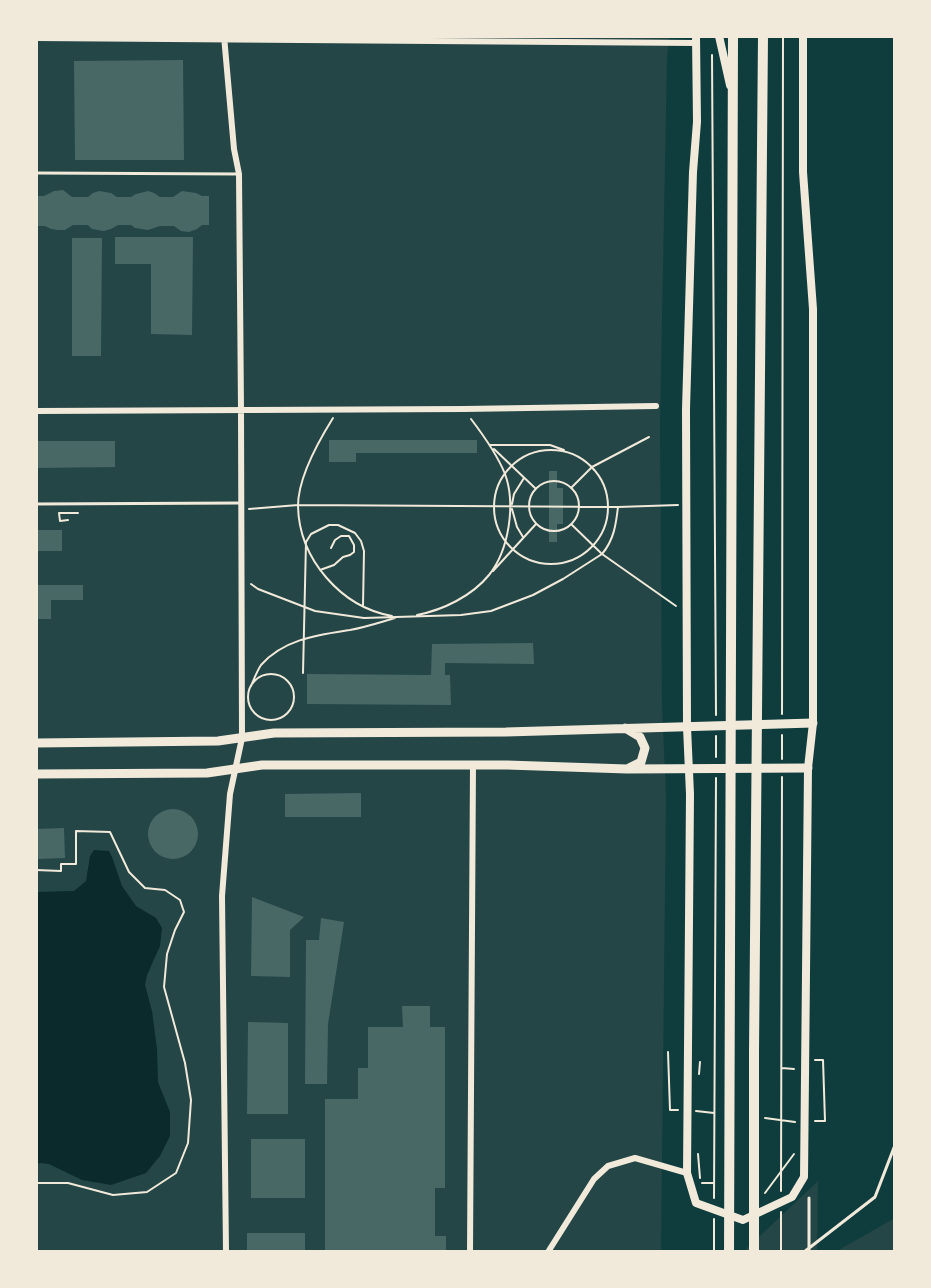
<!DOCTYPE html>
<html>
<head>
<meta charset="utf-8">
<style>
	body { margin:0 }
	#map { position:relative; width:931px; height:1288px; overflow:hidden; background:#0f3d3e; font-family:Signika,sans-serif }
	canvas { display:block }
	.frame { position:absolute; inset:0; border:38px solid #f1e9da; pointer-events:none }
</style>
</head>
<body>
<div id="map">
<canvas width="931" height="1288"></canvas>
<div class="frame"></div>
</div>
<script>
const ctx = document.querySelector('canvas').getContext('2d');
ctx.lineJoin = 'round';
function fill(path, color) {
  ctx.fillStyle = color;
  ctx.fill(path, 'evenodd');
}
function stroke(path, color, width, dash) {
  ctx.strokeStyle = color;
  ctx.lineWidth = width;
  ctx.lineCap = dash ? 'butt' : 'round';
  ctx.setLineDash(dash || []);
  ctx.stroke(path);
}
const green = new Path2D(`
	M36,36H669L667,58L660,423L662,706L666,796L661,1252H36Z
	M818,1181L817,1252H743Z
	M895,1218V1252H835Z`);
const water = new Path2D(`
	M94,850L109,851L112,857L122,886L136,906L156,918L162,928L160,946L147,975L145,985L152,1011L157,1049L158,1082L170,1112V1136L160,1156L146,1173L111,1185L82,1180L49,1164L40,1163L36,1165V892L74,891L86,881L90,856Z`);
const building = new Path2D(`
	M183,60L184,160H75L74,61Z
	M63,190L72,197H88L93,193L99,191L111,193L117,197H131L136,194L148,191L154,193L160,197H173L182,191L196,193L202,196H209V225H202L197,229L189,232L181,231L174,226H160L148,230L135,228L131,225H118L111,229L104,231L92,229L88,225H73L65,230H58L51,229L45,226H36V196H44L54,191Z
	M115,237H193L192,335L151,334V264H115Z
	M72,238H102L101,356H72Z
	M329,440H477V453H356V462H329Z
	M36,441H115V467L36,468Z
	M549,471H557V488H563V524H557V542H549Z
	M36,530H62V551H36Z
	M36,585H83V600H51V619H36Z
	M533,643L534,664L445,663V675H450L451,705L307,704V674L431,675L432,644Z
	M361,793V817H285V794Z
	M148 834a25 25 0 1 1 50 0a25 25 0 1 1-50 0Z
	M64,828L65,858L36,859V829Z
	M252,897L304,917L290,930V977L251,976Z
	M321,918L344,922L328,1024L327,1084H305L306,940H319Z
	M402,1006H430V1027H445V1188H435V1236H446V1252H325V1099H358V1068H368V1027H403Z
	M248,1022L288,1023V1114H247Z
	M251,1139H305V1198H251Z
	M247,1233H305V1252H247Z`);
const path = new Path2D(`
	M712,55L716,715
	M333,418C318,442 298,477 298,506C299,559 341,607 392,616
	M490,445H550L564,450
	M494,449L535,488
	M494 507a57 57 0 1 1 114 0a57 57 0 1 1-114 0Z
	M529 506a25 25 0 1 1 50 0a25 25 0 1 1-50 0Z
	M571,488L592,467L649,437
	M512,504L514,494L524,478
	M249,509L298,505L618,507L678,505
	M512,509L517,527L523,537
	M68,520L60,521L59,513H78
	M571,524L602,554L676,606
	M320,570L334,565L343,557L350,555L354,552V545L349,536H341L335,540L331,548
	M493,571L536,524
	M251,584L258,589L315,611L364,618L461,615L491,611L533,595L563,579L602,554C614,540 616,524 618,507
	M417,615C443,610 472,596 489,575C509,550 516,504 505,474C497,454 484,436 471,419
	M303,673L306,542L311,534L329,525H338L355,533L361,541L364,551L363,606
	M248 697a23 23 0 1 1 46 0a23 23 0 1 1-46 0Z
	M251,686C254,679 257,671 261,665C284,639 318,635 350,630C366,627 381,622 395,618
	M782,714L783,36
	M782,735V759
	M716,736V757
	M36,870L61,871V864H76V831L110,832L129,872L145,888L165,890L180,900L184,912L175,930L167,954L164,987L185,1063L191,1100L188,1143L176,1173L147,1192L113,1195L68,1183H36
	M668,1052L670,1110H678
	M815,1060H823L825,1121H815
	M782,1068L794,1069
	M699,1074L700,1062
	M696,1111L714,1113
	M765,1118L795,1122
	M698,1154L700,1178
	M702,1183H713
	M781,1191L782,777
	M765,1193L794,1154
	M714,1198L716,778
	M714,1219V1252
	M781,1252V1212`);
const service = new Path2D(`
	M36,173L239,174
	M36,504L241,503
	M804,1252L875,1197L895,1145
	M809,1252V1198`);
const minor = new Path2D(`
	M224,36L234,149L239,174L241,410L242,738L230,794L222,896L226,1252
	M36,38L696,43
	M36,411L464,409L656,406
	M470,1252L473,765
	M548,1252L594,1179L608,1166L635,1158L687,1173`);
const tertiary = new Path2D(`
	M696,36L697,122L693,172L686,409L687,727L690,794L687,1173L696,1203L743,1220L792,1197L804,1177L808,768L813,723V309L803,172V36
	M719,36L730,85`);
const secondary = new Path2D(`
	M625,728L640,737L645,748L641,762L629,768
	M36,743L218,741L274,733L506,732L813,723
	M36,774L207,773L262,765H507L627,769L808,768`);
const primary = new Path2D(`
	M729,1252L733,36
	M754,1252V1051L763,36`);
fill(green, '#244646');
fill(water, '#0a2a2b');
fill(building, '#486865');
stroke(path, '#f1e9da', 2);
stroke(service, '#f1e9da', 3);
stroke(minor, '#f1e9da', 6);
stroke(tertiary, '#f1e9da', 8);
stroke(secondary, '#f1e9da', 9);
stroke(primary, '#f1e9da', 10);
</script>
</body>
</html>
